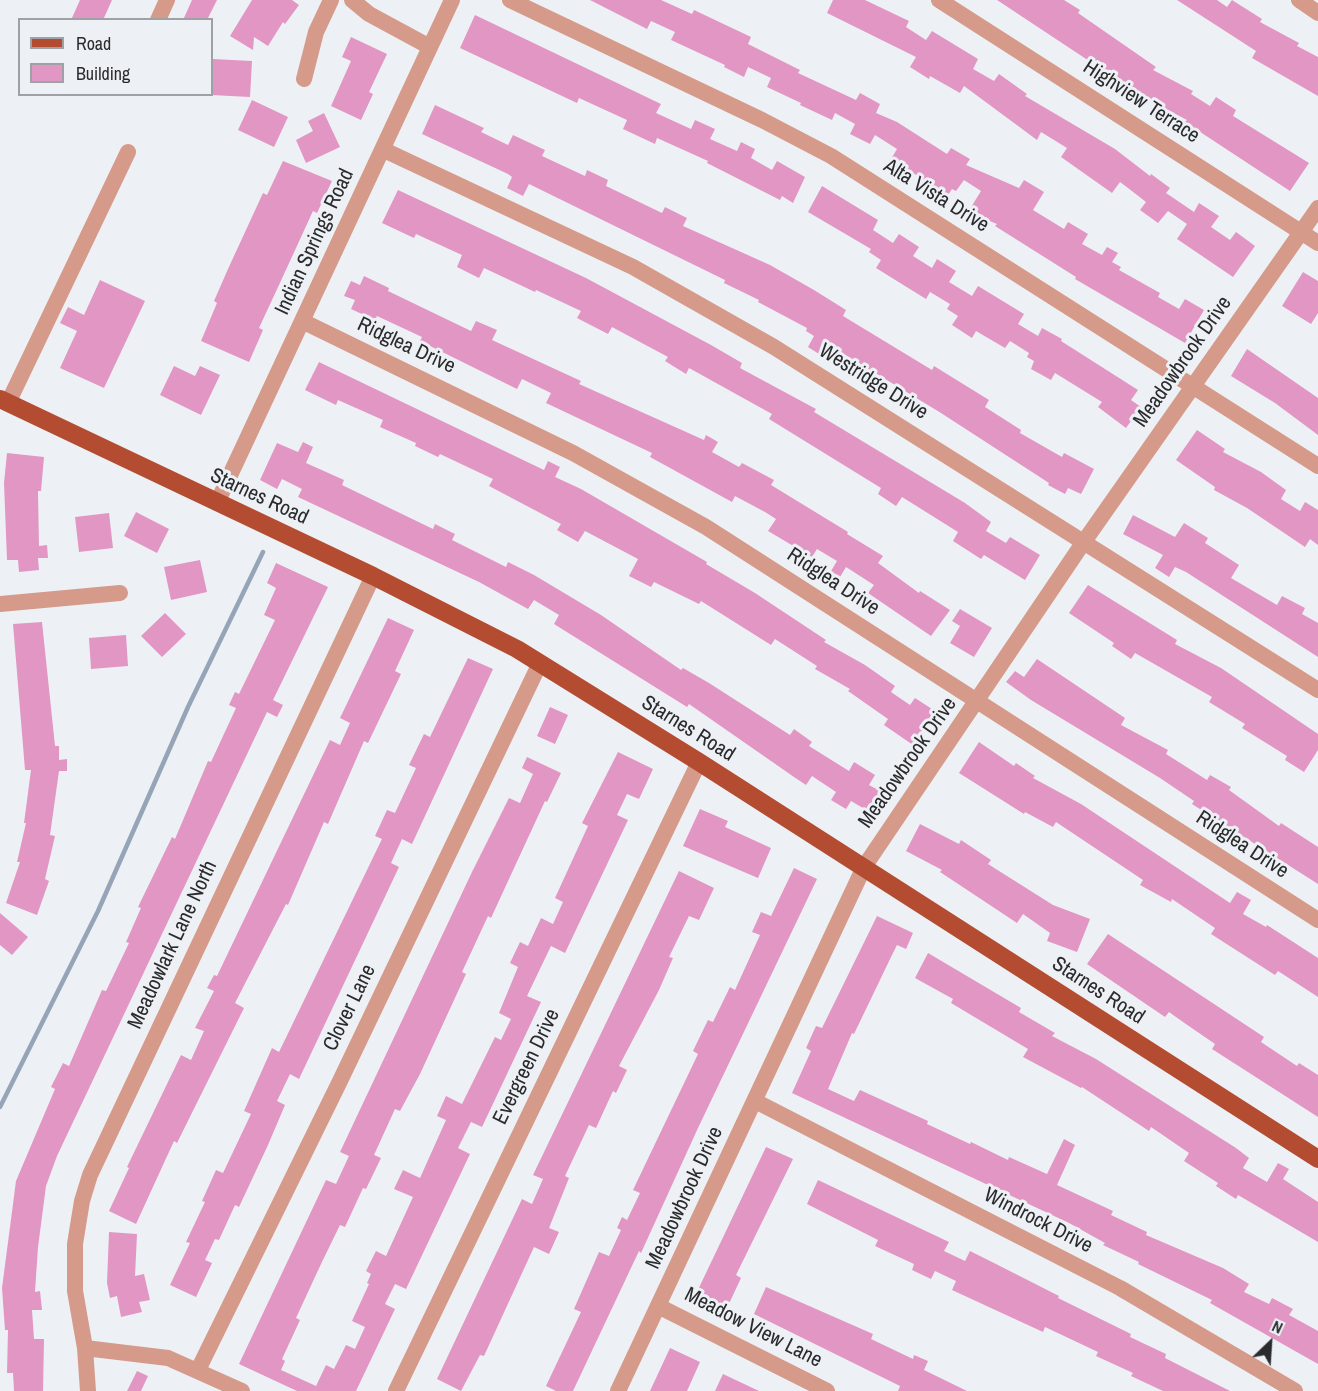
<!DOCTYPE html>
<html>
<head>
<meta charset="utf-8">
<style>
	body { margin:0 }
	#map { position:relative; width:1318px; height:1391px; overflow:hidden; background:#edf1f5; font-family:"Archivo Narrow",sans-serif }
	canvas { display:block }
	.legend { position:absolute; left:18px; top:18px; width:195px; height:78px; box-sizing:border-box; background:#edf1f5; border:2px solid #9fa2a5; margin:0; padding:8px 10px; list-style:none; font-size:18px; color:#2a2b2d }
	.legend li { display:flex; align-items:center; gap:12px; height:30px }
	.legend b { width:30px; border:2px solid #9fa2a5 }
	.north { position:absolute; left:1240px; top:1313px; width:60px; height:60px; -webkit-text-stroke:4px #edf1f5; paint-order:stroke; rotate:25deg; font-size:16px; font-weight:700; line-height:24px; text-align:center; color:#2a2b2d }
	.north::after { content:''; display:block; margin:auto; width:21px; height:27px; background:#2a2b2d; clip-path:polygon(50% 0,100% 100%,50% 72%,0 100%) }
</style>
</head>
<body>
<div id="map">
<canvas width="1318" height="1391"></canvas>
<ul class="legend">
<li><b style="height:8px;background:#b44c31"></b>Road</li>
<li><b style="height:16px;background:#e296c3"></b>Building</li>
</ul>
<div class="north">N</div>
</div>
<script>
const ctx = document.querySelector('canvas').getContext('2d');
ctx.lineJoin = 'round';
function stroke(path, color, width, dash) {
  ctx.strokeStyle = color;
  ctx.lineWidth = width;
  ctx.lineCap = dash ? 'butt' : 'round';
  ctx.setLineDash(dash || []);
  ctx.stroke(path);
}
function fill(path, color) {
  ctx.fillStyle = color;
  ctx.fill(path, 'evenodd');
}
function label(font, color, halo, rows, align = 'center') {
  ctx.font = font + ' "Archivo Narrow",sans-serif';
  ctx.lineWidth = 6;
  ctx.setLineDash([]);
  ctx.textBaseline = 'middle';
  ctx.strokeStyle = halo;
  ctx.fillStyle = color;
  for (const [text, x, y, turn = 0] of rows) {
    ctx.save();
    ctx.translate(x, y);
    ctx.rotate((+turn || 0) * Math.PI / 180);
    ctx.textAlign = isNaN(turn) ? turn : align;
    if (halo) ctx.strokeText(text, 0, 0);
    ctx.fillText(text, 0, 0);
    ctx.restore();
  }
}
const stream = new Path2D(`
	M0,1107L98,911L188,707L263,552`);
const building = new Path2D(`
	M80,0H112L103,20H71Z
	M192,0H217L207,20H183Z
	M252,0H292L299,5L285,24L283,22L268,46L254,37L253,50L230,36Z
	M590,0H661L692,14L694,10L751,37L748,44L800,70L798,73L856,100L860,93L880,104L876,113L897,122L947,154L951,148L970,159L966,165L1019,188L1024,180L1044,192L1033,210L1064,229L1068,222L1088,234L1082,244L1102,255L1107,247L1118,253L1112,262L1121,267L1119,270L1160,293L1158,297L1179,309L1185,299L1204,310L1185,343L1075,279L1076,277L995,226L997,224L968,212L981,191L964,180L956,191L952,189L948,195L891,159L897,149L875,135L870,144L850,134L855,124L835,113L832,120L800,105L801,103L767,87L771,78L748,67L744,77L724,67L725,65L671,40L675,32L651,21L647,29Z
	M833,0H865L909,21L906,27L926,40L932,31L978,59L973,69L994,81L999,74L1027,94L1025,96L1115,149L1150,176L1151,174L1170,188L1166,193L1194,212L1199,203L1219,216L1211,227L1230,240L1236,232L1255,246L1233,277L1177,239L1187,224L1168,211L1158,223L1140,210L1146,202L1128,188L1120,182L1112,193L1061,157L1067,148L1041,132L1037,140L964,86L960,93L930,76L929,79L910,67L916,57L827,13Z
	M997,0H1064L1080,10L1078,13L1156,67L1153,70L1193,91L1191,94L1210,106L1216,97L1236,110L1233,116L1309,163L1290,191L1185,122L1187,120L1145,98Z
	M1177,0H1217L1227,7L1232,0L1262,19L1260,22L1299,43L1297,46L1318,57V96L1252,58L1256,51Z
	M475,15L661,104L656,113L691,129L695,120L715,129L710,139L737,151L741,142L755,149L751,158L772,170L777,161L805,177L793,203L782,196L780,200L707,163L708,161L657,138L655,144L623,129L627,120L579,98L577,103L460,48Z
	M351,37L387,54L369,92L373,94L361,120L331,106L351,61L342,57Z
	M213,59L252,61L250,97L211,95Z
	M252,100L288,117L274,147L238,130Z
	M435,105L484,128L481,132L508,145L513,135L545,150L542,156L585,176L587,170L608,180L606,186L662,213L665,207L687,218L683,226L770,265L814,290L846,310L843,316L932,370L934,366L989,400L985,407L1021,430L1020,433L1062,457L1064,453L1094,469L1081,494L1068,488L1065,494L1048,485L1049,483L941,413L826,343L819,354L808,347L814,336L806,331L807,328L758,302L759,300L724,283L725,280L529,184L523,196L507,188L512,177L508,174L422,134Z
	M324,113L340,147L306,163L296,140L313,131L308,121Z
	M283,161L332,181L317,213L313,211L279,285L259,328L263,330L249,362L201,341L217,303L214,301L228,269L263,193L267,195Z
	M822,186L878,220L873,230L893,243L899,234L919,247L913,256L932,268L937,259L956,271L949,282L972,296L978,286L1024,314L1018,324L1038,336L1042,328L1062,339L1061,341L1138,390L1131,400L1141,407L1126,428L1098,407L1102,402L1055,373L1051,380L1031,369L1034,361L1027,357L1029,353L1010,341L1005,348L976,331L972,338L952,325L958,316L947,309L950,304L930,292L926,299L876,268L881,260L869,252L871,249L808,212Z
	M398,190L586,278L711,345L742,363L740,368L816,409L814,412L965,503L991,522L986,531L1006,543L1010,537L1040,555L1025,580L984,555L981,559L953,541L958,532L902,497L896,506L878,494L881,488L769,419L772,414L689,368L686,374L665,361L668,357L612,327L608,334L577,318L581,311L536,290L535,292L484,268L479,278L457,267L462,255L416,234L414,238L382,223Z
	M1303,272L1318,281V313L1311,324L1282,306Z
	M364,276L389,288L388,291L471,331L476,321L497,330L492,340L581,381L579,384L704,440L706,435L718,442L712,452L739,467L742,463L774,480L771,485L848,532L847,534L883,556L878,563L919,593L920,591L950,610L931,636L868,593L874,585L846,567L840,577L831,571L837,561L817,549L812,557L768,531L776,519L765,512L735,496L732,502L650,457L652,453L546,403L551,393L522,379L517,389L420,341L422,337L377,316L375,320L351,309L355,300L344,296L351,281L360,285Z
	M100,280L145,301L104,388L60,368L77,331L60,323L68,307L84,315Z
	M1247,349L1318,398V435L1275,403L1231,376Z
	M319,362L544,470L548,461L560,467L555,477L581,489L707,562L706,564L755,593L826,640L824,642L865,665L895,686L891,692L910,705L915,698L935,711L913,745L884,725L888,719L848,691L850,689L815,669L817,666L775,639L771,645L701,601L699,604L654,582L651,587L629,576L638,559L585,531L578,542L557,530L561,524L489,486L493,479L440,454L438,457L415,446L416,443L380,427L383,420L338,400L336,405L305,390Z
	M174,366L195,376L200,366L220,375L201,415L160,395Z
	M1197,430L1225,449L1223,452L1261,472L1286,490L1281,499L1300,511L1305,502L1318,510V545L1310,539L1305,547L1247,508L1214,490L1215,487L1176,460Z
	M303,442L313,447L306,463L344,480L342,485L433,529L435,524L455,534L452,540L506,567L508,562L534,575L601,615L681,670L683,668L709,683L790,735L794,729L812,742L809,746L849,771L854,762L875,775L869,785L880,791L868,811L851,801L846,809L831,800L836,792L812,776L806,785L794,777L689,704L687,707L554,624L559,615L534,600L528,609L479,582L298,497L302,489L282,479L277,489L260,480L277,443L298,452Z
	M7,453L44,457L41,491H38L39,546L47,545L48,558H38L39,570L19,572L18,560H7L4,483Z
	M136,512L169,529L157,553L124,536Z
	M109,513L113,548L79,552L75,517Z
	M1133,515L1175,537L1184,523L1208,538L1205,543L1239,565L1231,578L1277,605L1282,596L1305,608L1302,614L1318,623V657L1186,572L1175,567L1169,577L1155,568L1163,555L1123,534Z
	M200,560L207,592L171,600L164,567Z
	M276,563L328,587L273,700L283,705L277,717L267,712L57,1156L46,1186L38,1247L35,1292L40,1291L42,1310H32L34,1339H44L43,1391H14L13,1373H7L8,1330H5L2,1288L16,1181L55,1089L51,1087L63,1063L69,1066L102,990L106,991L129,943L126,942L141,908L138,907L172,837L175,839L208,761L211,762L236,708L229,705L235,692L239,694L275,620L264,615L276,588L267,583Z
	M1088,585L1177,640L1175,644L1221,668L1318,734V750L1304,772L1285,760L1287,756L1242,728L1245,724L1209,702L1212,697L1135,653L1131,659L1112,646L1114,643L1069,613Z
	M960,609L992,628L974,657L950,643L960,626L952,621Z
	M165,613L186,634L162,657L141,636Z
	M388,618L414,630L395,671L401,674L368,743L364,741L328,824L324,822L288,905L286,904L235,1003L244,1008L177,1143L174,1141L136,1224L109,1211L129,1168L127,1167L181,1055L191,1060L204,1031L195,1028L214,991L207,988L214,975L217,976L330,740L340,745L350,723L340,718Z
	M42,622L55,746H59V760L67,759V771H59L50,835L55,836L45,879L49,881L37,915L6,903L20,862H17L26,823H24L31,770H25L13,624Z
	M126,635L128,666L91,669L89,638Z
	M468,658L493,669L412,844L402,839L391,863L399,867L299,1079L290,1074L277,1101L285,1105L268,1145L239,1207L235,1205L219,1240L215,1239L205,1260L212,1263L196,1297L170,1285L190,1243L186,1242L205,1202L202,1201L216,1170L223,1173L251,1114L244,1111L272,1048L279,1052L382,839L375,836L387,810L395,813L416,768L409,765L424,734L430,737Z
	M1037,659L1125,718L1121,725L1168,750L1166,754L1207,780L1210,775L1231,787L1229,790L1279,826L1281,823L1318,847V884L1192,804L1194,801L1160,778L1031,700L1006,682L1015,671L1024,677Z
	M550,707L568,715L555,744L537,736Z
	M979,742L1014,766L1016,763L1035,776L1033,778L1081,804L1230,903L1237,892L1251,900L1243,914L1266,927L1267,925L1318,958V997L1278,971L1275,975L1211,934L1215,928L1172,899L1171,902L1140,885L1143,880L1056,822L1053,827L1025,812L1024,814L959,773Z
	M618,752L653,769L639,799L627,794L617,815L628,820L565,953L551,946L527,996L541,1002L482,1127L471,1122L458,1148L470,1154L406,1289L395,1284L385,1304L395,1309L356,1391H297L239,1364L326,1180L336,1184L349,1156L340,1152L472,872L509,798L520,803L533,774L522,768L527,757L561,773L547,802L545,801L491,918L488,916L462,972L466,974L420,1074L400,1111L395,1109L374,1155L381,1158L366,1189L363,1188L345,1227L340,1225L321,1264L296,1318L300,1320L282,1359L285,1361L281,1370L316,1386L326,1365L334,1369L346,1345L355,1349L365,1327L352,1321L369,1284L367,1283L371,1274L366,1271L376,1251L386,1256L413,1197L394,1189L403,1170L420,1178L446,1120L437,1116L446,1096L462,1104L495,1037L501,1040L511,1019L499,1013L518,967L510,963L520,942L528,946L541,918L553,924L563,902L555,898L588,826L582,823Z
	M700,809L728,821L725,827L771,848L758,878L683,846Z
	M920,824L959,844L961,840L991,860L988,864L1053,905L1090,919L1077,952L1047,941L1050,933L1023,914L1017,923L940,872L942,870L906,851Z
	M794,868L817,879L698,1128L641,1253L639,1251L573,1391H556L546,1386L581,1312L574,1309L599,1252L609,1256L621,1230L617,1228L622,1217L627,1220L640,1193L633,1190L698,1054L693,1051L708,1020L713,1022L730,987L735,990L760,935L752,932L761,912L771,916Z
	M679,871L714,888L699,920L689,916L669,957L673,958L659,990L619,1066L627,1070L616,1093L613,1091L596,1128L589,1125L565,1176L569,1178L549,1228L559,1232L549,1254L534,1247L484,1356L480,1355L461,1391L437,1379L522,1199L532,1204L543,1179L533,1175Z
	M0,913L28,937L12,955L0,945Z
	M877,916L913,933L906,949L897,945L892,955L854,1034L852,1033L828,1089L854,1101L860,1090L928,1121L927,1124L970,1144L971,1142L1008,1160L1009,1157L1047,1174L1064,1139L1075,1145L1057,1185L1113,1211L1111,1215L1147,1232L1146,1235L1223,1268L1249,1284L1244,1292L1269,1304L1272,1298L1293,1309L1289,1315L1318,1331V1364L1210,1303L1212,1300L1138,1264L1139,1262L1103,1245L1105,1243L1069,1223L792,1093L811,1051L806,1048L816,1026L822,1028Z
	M1108,934L1264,1037L1261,1042L1297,1066L1299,1063L1318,1075V1117L1212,1049L1215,1044L1183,1022L1169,1012L1165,1017L1087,964Z
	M928,953L1021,1008L1019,1012L1055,1033L1052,1036L1096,1059L1236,1148L1249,1158L1243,1168L1267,1182L1278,1163L1289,1169L1283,1179L1318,1202V1242L1238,1195L1236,1199L1216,1186L1218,1183L1184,1161L1189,1153L1151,1127L1149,1131L1082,1087L1081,1088L1023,1057L1028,1049L951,1003L953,999L915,978Z
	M766,1147L793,1159L736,1275L741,1278L727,1308L696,1294Z
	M818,1180L949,1242L944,1251L965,1261L970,1251L996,1264L1059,1296L1058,1298L1131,1334L1130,1337L1166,1354L1165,1358L1230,1391H1163L1131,1376L1133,1373L1096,1356L1098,1352L1045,1327L1043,1332L952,1290L956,1281L935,1271L931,1279L912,1270L914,1264L875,1246L878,1240L807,1204Z
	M109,1232L137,1234L135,1276L144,1274L150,1300L139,1302L142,1312L121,1317L117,1296L110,1298L107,1283Z
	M766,1287L873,1334L871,1339L913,1359L914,1355L928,1361L924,1370L967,1391H898L900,1386L754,1314Z
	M670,1348L700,1362L687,1391H650Z
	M137,1371L148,1376L141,1391H127Z
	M723,1374L759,1391H715Z`);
const minor = new Path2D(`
	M352,0L369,14L430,47
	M510,0L762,120L831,156L1318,466
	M939,0L1318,243
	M1299,0L1318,13
	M158,20L167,0
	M304,79L316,32L331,0
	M384,150L633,267L774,347L1318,690
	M302,321L573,453L706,527L1318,920
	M8,403L128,152
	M217,503L452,0
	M0,604L120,593
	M755,1101L1120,1288L1295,1391
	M658,1306L827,1391
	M85,1348L168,1358L242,1391
	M198,1370L340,1081L540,663
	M88,1391L85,1348L75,1291V1244L82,1201L90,1175L373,576
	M396,1391L699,762
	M618,1391L864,867L1083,543L1318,208`);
const major = new Path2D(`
	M0,399L373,576L517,649L699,762L1318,1159`);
const streetNames = [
	["Highview Terrace",1141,102,33],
	["Alta Vista Drive",936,196,32],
	["Indian Springs Road",315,242,-65],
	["Ridglea Drive",406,346,25],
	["Meadowbrook Drive",1183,362,-55],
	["Westridge Drive",873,382,32],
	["Starnes Road",259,497,25],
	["Ridglea Drive",833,582,33],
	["Starnes Road",688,729,32],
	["Meadowbrook Drive",908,763,-55],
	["Ridglea Drive",1242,845,33],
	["Meadowlark Lane North",173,945,-65],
	["Starnes Road",1098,991,33],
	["Clover Lane",350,1008,-64],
	["Evergreen Drive",527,1067,-64],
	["Meadowbrook Drive",685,1198,-65],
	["Windrock Drive",1038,1221,27],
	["Meadow View Lane",753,1328,27]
];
stroke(stream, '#96a4b8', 4.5);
fill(building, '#e296c3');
stroke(minor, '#d59a8a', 16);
stroke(major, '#b44c31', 18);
label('21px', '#2a2b2d', '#edf1f5', streetNames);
</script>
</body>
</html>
